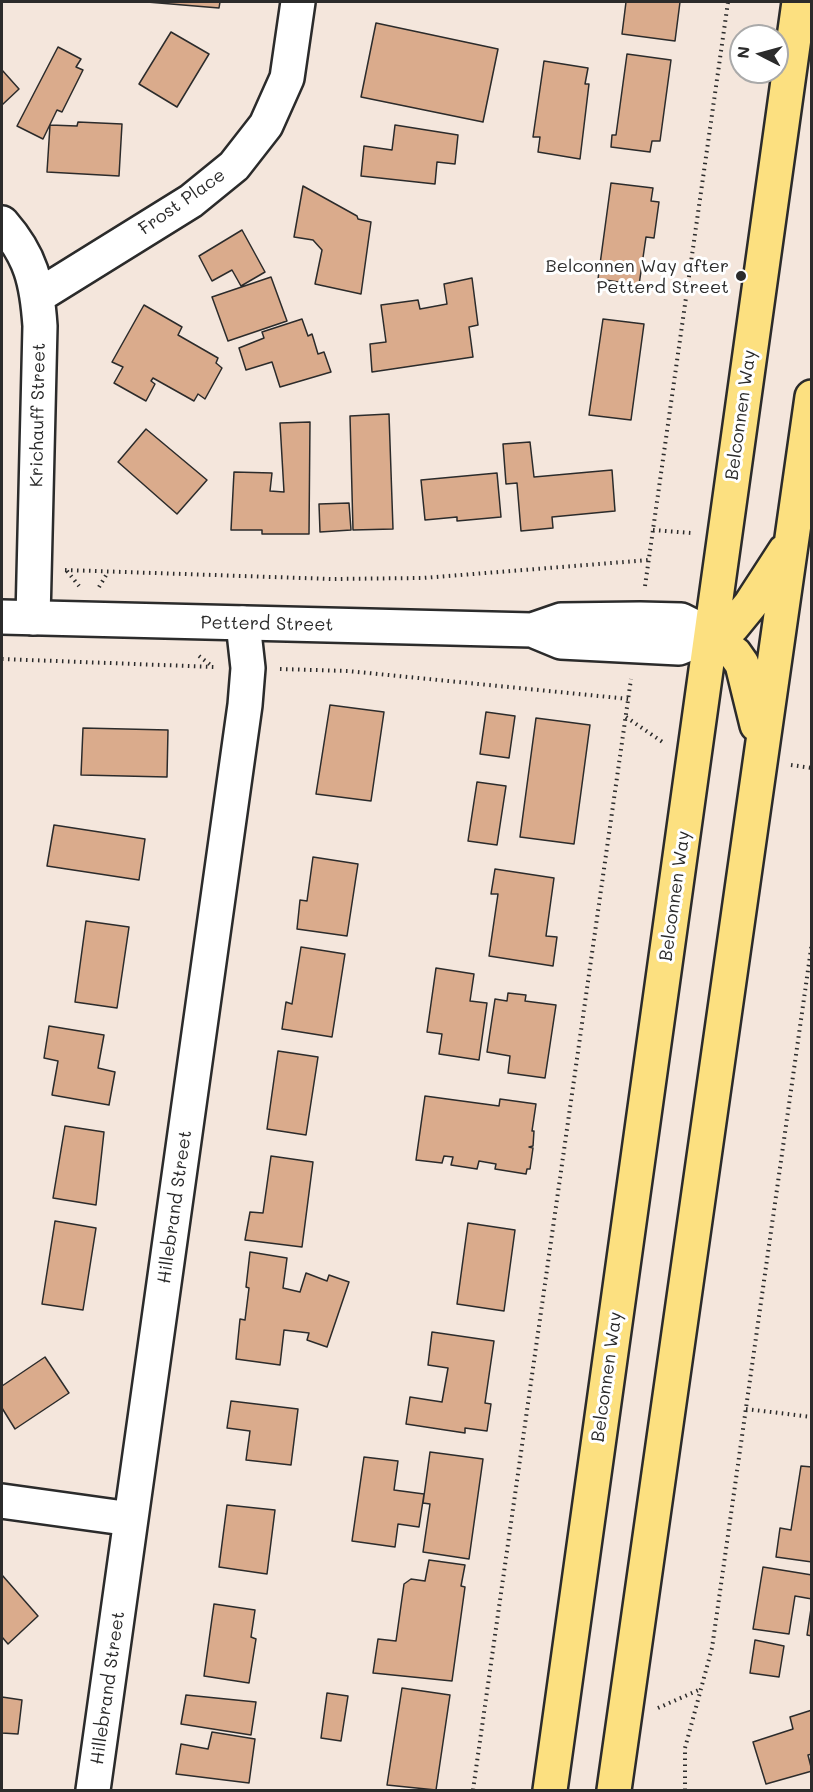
<!DOCTYPE html>
<html>
<head>
<meta charset="utf-8">
<style>
	body { margin:0 }
	#map { position:relative; width:813px; height:1792px; overflow:hidden; background:#f4e6dc; font-family:Mali,sans-serif }
	canvas { display:block }
	.frame { position:absolute; inset:0; border:3px solid #2b2b2b; pointer-events:none }
	.north { position:absolute; left:729px; top:24px; width:60px; height:60px; box-sizing:border-box; background:#fff; border:2px solid #aaa; border-radius:50%; rotate:276deg; font-size:16px; font-weight:700; line-height:24px; text-align:center; color:#2b2b2b }
	.north::after { content:''; display:block; margin:auto; width:21px; height:27px; background:#2b2b2b; clip-path:polygon(50% 0,100% 100%,50% 72%,0 100%) }
</style>
</head>
<body>
<div id="map">
<canvas width="813" height="1792"></canvas>
<div class="frame"></div>
<div class="north">N</div>
</div>
<script>
const ctx = document.querySelector('canvas').getContext('2d');
ctx.lineJoin = 'round';
function fill(path, color) {
  ctx.fillStyle = color;
  ctx.fill(path, 'evenodd');
}
function stroke(path, color, width, dash) {
  ctx.strokeStyle = color;
  ctx.lineWidth = width;
  ctx.lineCap = dash ? 'butt' : 'round';
  ctx.setLineDash(dash || []);
  ctx.stroke(path);
}
function label(font, color, halo, rows, align = 'center') {
  ctx.font = font + ' Mali,sans-serif';
  ctx.lineWidth = 6;
  ctx.setLineDash([]);
  ctx.textBaseline = 'middle';
  ctx.strokeStyle = halo;
  ctx.fillStyle = color;
  for (const [text, x, y, turn = 0] of rows) {
    ctx.save();
    ctx.translate(x, y);
    ctx.rotate((+turn || 0) * Math.PI / 180);
    ctx.textAlign = isNaN(turn) ? turn : align;
    if (halo) ctx.strokeText(text, 0, 0);
    ctx.fillText(text, 0, 0);
    ctx.restore();
  }
}
const building = new Path2D(`
	M147,2H220L219,8Z
	M626,2H680L675,41L622,34Z
	M376,23L498,49L483,122L361,97Z
	M171,32L209,54L177,107L139,84Z
	M58,47L81,59L76,67L83,70L62,112L57,110L43,139L17,126Z
	M627,54L671,60L660,141H652L650,152L611,147L612,135H616Z
	M544,61L588,68L585,84H589L580,159L538,152L540,137H533Z
	M2,70L19,89L2,105Z
	M78,122L122,124L119,176L47,172L50,125L77,126Z
	M395,125L458,135L455,164L437,162L435,184L361,176L364,146L392,150Z
	M611,183L653,188L651,201L659,202L654,238L646,237L639,285L598,279Z
	M303,186L357,216L358,219L371,222L361,294L315,284L322,250L313,240L294,237Z
	M242,230L265,272L241,286L232,270L212,281L199,256Z
	M271,277L287,321L228,341L212,297Z
	M472,278L478,325L469,327L473,357L372,372L370,344L386,342L381,305L418,300L420,309L447,304L444,284Z
	M144,305L182,327L178,335L218,358L216,363L222,368L205,399L198,394L194,401L153,378L151,381L155,384L146,401L114,383L123,367L112,362Z
	M302,319L308,336L312,334L318,354L324,352L331,372L280,387L272,362L246,370L239,348L264,338L262,332Z
	M603,319L644,324L631,420L589,415Z
	M389,414L393,529L353,530L350,416Z
	M310,422L309,534H262V530H231L234,472L272,473L270,491L284,492L280,423Z
	M146,429L207,480L177,514L118,462Z
	M530,442L534,477L612,470L615,511L552,517L553,528L521,531L517,483L506,484L503,444Z
	M497,473L501,517L457,521V517L425,520L421,480Z
	M349,503L351,530L320,532L319,504Z
	M330,705L384,712L371,801L316,794Z
	M486,712L515,716L509,758L480,754Z
	M536,718L590,725L574,844L520,837Z
	M83,728L168,730L167,777L81,775Z
	M477,782L506,786L497,845L468,841Z
	M54,825L145,839L139,880L47,866Z
	M313,857L358,864L347,936L297,929L300,900L307,901Z
	M495,869L554,878L546,936L557,937L553,966L489,956L498,894H491Z
	M86,921L129,927L117,1008L75,1002Z
	M301,947L345,954L332,1037L282,1029L286,1002L292,1004Z
	M436,968L474,974L470,1001L487,1003L479,1060L439,1054L442,1034L427,1032Z
	M508,993L526,995L525,1001L556,1005L545,1078L508,1073L510,1056L487,1052L495,999L507,1001Z
	M49,1026L104,1035L98,1068L115,1072L109,1105L52,1095L58,1061L44,1058Z
	M278,1051L318,1057L306,1135L267,1129Z
	M425,1096L499,1106L500,1099L536,1104L532,1131H534L533,1146L529,1147L533,1148L530,1169H527L526,1174L495,1169L496,1164L479,1161L477,1169L451,1165L453,1157L444,1156L442,1163L416,1160Z
	M65,1126L104,1132L96,1205L53,1198Z
	M271,1156L313,1162L302,1247L245,1240L250,1212L263,1213Z
	M55,1221L96,1228L83,1310L42,1304Z
	M468,1223L515,1230L504,1311L457,1304Z
	M250,1252L287,1258L283,1288L300,1292L306,1273L327,1281L329,1275L349,1282L327,1347L307,1340L309,1333L284,1330L280,1365L236,1359L240,1319L245,1320L249,1288L246,1287Z
	M432,1332L494,1341L485,1403L491,1404L487,1431L465,1428V1433L406,1424L410,1397L442,1402L448,1368L428,1365Z
	M45,1357L69,1393L15,1429L2,1408V1386Z
	M231,1401L298,1409L291,1465L246,1460L250,1431L227,1428Z
	M430,1452L483,1459L469,1559L423,1552L430,1504L423,1503Z
	M364,1457L398,1461L394,1490L424,1494L419,1527L398,1524L395,1547L352,1541Z
	M801,1466L812,1467V1562L776,1557L780,1528L791,1530Z
	M227,1505L275,1510L267,1574L219,1567Z
	M429,1560L465,1565L461,1586L465,1587L452,1681L373,1673L378,1639L396,1641L404,1584L411,1579L425,1581Z
	M763,1567L812,1575V1599L795,1596L789,1634L753,1629Z
	M2,1575L38,1616L8,1644L2,1637Z
	M812,1602V1636L807,1635Z
	M214,1604L255,1610L251,1637L256,1639L249,1683L204,1676Z
	M755,1640L784,1646L779,1677L750,1673Z
	M402,1688L450,1695L436,1790L387,1785Z
	M327,1693L348,1696L341,1741L321,1738Z
	M186,1695L256,1702L251,1735L181,1724Z
	M2,1697L22,1700L18,1734L2,1733Z
	M812,1710V1754L808,1755L812,1771L766,1784L753,1742L793,1729L790,1717Z
	M212,1732L255,1739L249,1783L176,1774L181,1744L208,1749Z`);
const path = new Path2D(`
	M653,530L691,533
	M65,570L331,579L423,578L649,560
	M67,571L79,586
	M645,586L728,2
	M99,587L108,572
	M199,656L212,666
	M2,659L215,667
	M280,669L348,671L629,699
	M626,717L664,743
	M791,765L812,768
	M746,1409L812,1417
	M658,1708L701,1689
	M473,1790L631,679
	M685,1790V1748L712,1648L812,942`);
const street = new Path2D(`
	M2,223C31,256 37,282 40,326L33,618
	M38,296L191,201L234,166L266,125L287,78L298,2
	M2,1501L131,1519
	M93,1790L245,705L248,668L243,623`);
const secondary = new Path2D(`
	M2,617L532,630L561,620L640,619L681,620L711,635
	M532,630L561,642L679,648L711,635`);
const primary = new Path2D(`
	M711,635L732,627L750,605L785,551
	M711,635L735,654L742,664L757,725
	M550,1790L799,2
	M614,1790L812,397`);
const markers = [
	[741,276,6,"#2b2b2b"]
];
const streetNames = [
	["Frost Place",182,202,-35],
	["Krichauff Street",38,415,-89],
	["Belconnen Way",741,415,-82],
	["Petterd Street",267,624,1],
	["Belconnen Way",675,896,-82],
	["Hillebrand Street",175,1207,-82],
	["Belconnen Way",607,1377,-82],
	["Hillebrand Street",108,1688,-82]
];
const poiNames = [
	["Belconnen Way after",729,266],
	["Petterd Street",729,287]
];
fill(building, '#daab8c');
stroke(building, '#2b2b2b', 1.5);
stroke(street, '#2b2b2b', 38);
stroke(secondary, '#2b2b2b', 38);
stroke(primary, '#2b2b2b', 38);
stroke(path, '#2b2b2b', 4, [1.5, 4.5]);
stroke(street, '#fff', 33);
stroke(secondary, '#fff', 33);
stroke(primary, '#fce080', 33);
for (const [x, y, r, color] of markers) {
  const dot = new Path2D();
  dot.arc(x, y, r, 0, 2 * Math.PI);
  ctx.fillStyle = color;
  ctx.fill(dot);
  stroke(dot, '#fff', 2);
}
label('18px', '#2b2b2b', '#fff', streetNames);
label('18px', '#2b2b2b', '#fff', poiNames, 'right');
</script>
</body>
</html>
